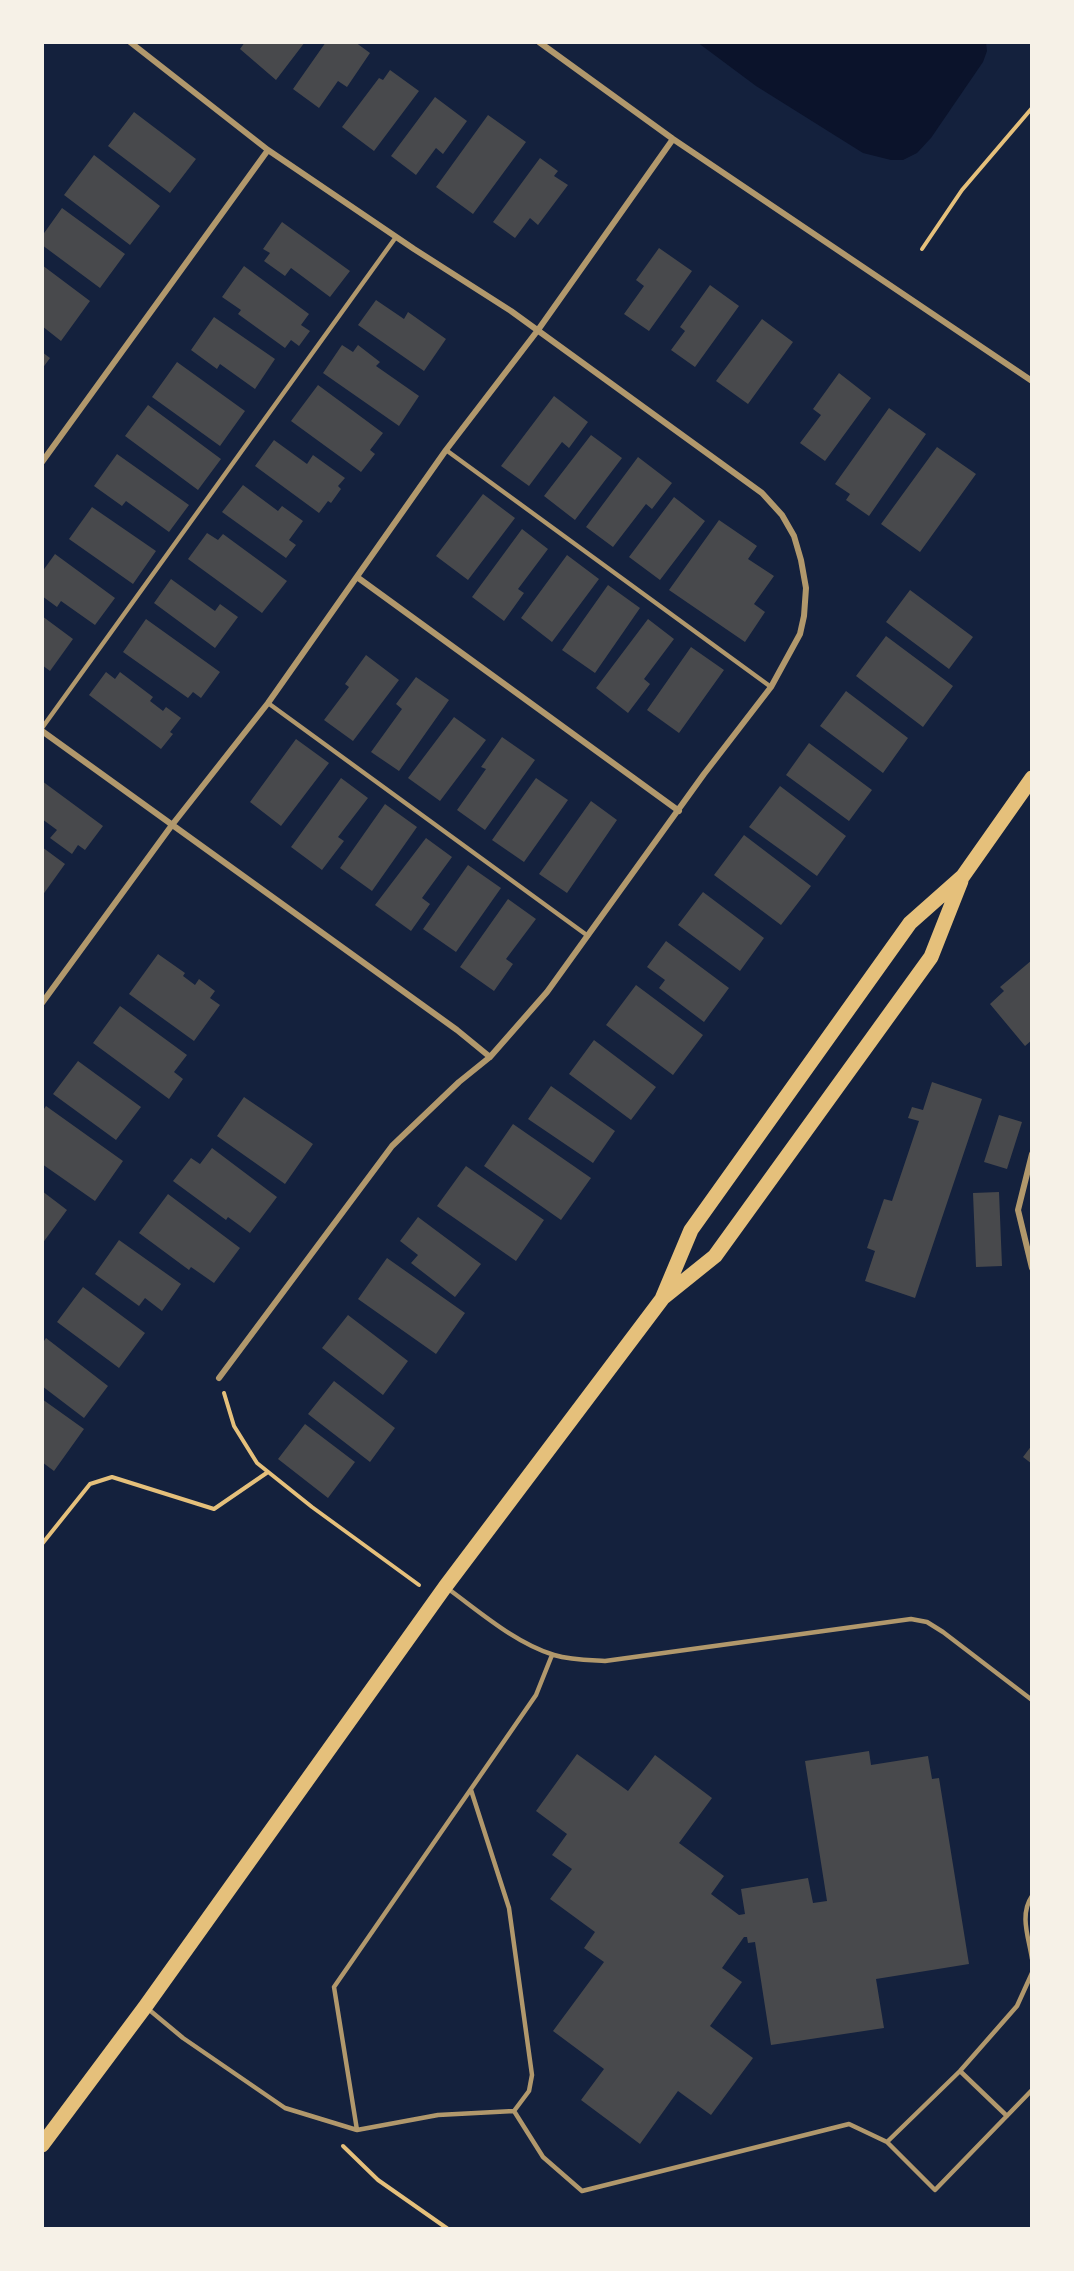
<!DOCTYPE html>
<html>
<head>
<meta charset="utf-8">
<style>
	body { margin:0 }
	#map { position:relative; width:1074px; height:2271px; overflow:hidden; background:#14213d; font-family:"Times New Roman",serif }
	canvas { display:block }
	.frame { position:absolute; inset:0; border:44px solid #f6f1e7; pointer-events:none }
</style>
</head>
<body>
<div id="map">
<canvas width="1074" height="2271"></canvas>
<div class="frame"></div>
</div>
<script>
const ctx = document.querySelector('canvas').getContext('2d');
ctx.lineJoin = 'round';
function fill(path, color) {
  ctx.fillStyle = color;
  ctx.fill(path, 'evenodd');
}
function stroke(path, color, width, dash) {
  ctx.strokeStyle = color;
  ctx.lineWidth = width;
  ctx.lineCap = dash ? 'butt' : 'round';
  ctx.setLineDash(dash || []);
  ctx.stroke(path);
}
const water = new Path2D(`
	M697,42H986L987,51L983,62L931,138L917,153L903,160H891L863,153L756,86Z`);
const building = new Path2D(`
	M245,42H305L276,80L240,49Z
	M326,42H355L370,53L347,87L338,81L319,108L293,89Z
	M390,70L419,91L374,151L342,127L379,78L383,80Z
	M435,97L467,121L443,154L436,148L416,175L391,156Z
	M134,112L196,159L170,193L108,146Z
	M488,115L526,142L473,214L436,187Z
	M94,155L160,206L130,245L64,195Z
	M540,158L558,171L554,176L568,185L538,225L530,218L515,238L493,222Z
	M62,208L125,254L100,288L42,245V236Z
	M282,222L350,271L330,297L291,268L285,276L264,261L270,253L263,249Z
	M659,248L692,271L649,331L624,314L644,286L636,280Z
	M42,265L90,301L61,341L42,326Z
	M244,266L309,314L301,325L310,331L299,346L291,340L285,348L238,314L241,310L222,297Z
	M710,285L739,306L695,367L671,350L685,331L680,327Z
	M376,300L404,319L408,312L446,339L424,371L358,325Z
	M214,317L275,359L255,389L220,364L217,369L191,350Z
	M762,319L793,342L748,404L716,381Z
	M342,345L353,352L358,345L380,362L376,366L419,396L399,426L323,373Z
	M42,352L50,358L42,369Z
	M177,362L245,411L220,446L152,397Z
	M839,373L871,398L825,461L800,443L821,415L813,409Z
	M318,385L383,433L370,450L375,454L361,472L291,421Z
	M554,396L588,422L569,448L562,442L529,486L501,466Z
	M148,405L221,459L198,490L125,436Z
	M889,408L926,434L869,516L846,500L850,494L835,484Z
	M591,435L622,458L575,520L544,496Z
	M274,440L307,464L313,455L345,478L338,486L341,489L331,503L328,501L319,513L255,466Z
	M937,447L976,474L920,552L881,524Z
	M117,454L189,505L169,532L126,501L122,506L94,486Z
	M638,457L672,483L652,509L646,504L613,547L586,527Z
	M243,485L278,511L282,506L303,521L289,540L296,545L286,558L222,512Z
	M483,494L515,518L468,580L436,556Z
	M674,497L705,521L660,580L629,557Z
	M92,507L156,551L133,584L69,539Z
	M719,520L757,546L748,559L774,576L754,604L765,612L745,642L669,590Z
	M522,529L548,549L518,589L524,593L504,621L472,597Z
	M207,533L218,540L223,534L287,581L262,613L188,559Z
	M55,554L115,598L95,625L61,601L57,607L42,596V572Z
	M567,555L599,579L552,642L521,618Z
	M171,579L215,611L220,604L238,617L215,648L154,603Z
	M608,585L640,608L595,673L562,650Z
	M910,590L973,637L949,669L886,622Z
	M42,616L73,639L50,671L42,665Z
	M146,619L220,672L201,698L193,692L188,698L123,652Z
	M648,619L674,639L644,679L650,684L628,713L596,688Z
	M886,636L953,686L923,727L856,676Z
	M691,647L724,670L679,733L647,710Z
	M366,655L399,680L353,741L324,720L349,687L345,684Z
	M106,672L115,679L120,672L153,697L150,701L163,711L166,707L181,718L170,732L173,734L161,749L89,695Z
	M416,677L449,700L399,771L371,752L402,709L396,704Z
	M846,691L908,738L883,773L820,726Z
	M454,717L486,740L440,801L408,778Z
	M502,737L535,760L485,830L457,810L486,769L481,767Z
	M296,739L329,763L281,826L250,802Z
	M809,743L872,790L849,821L786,775Z
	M341,778L368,798L338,837L344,841L322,870L291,847Z
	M536,778L568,800L524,862L492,840Z
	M42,781L103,826L85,850L78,845L72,854L50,838L57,830L42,819Z
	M780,786L846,836L817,876L749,827Z
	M591,801L617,820L567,893L539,874Z
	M385,804L417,827L372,891L340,868Z
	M744,835L811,886L781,925L714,875Z
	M426,838L452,857L422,898L430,904L411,931L375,905Z
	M42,847L65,864L42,896Z
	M468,865L501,888L456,952L423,929Z
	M703,892L764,938L740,971L678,925Z
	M508,899L536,919L506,959L513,964L494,991L460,967Z
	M666,941L729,988L704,1022L659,988L665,980L647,967Z
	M158,954L185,973L183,976L195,985L199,979L215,991L210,998L220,1005L194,1041L129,994Z
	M1032,960V1040L1025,1046L990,1004L1004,991L1000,987Z
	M636,985L703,1035L673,1075L606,1025Z
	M120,1006L187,1055L174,1072L183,1079L169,1099L93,1043Z
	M594,1040L656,1087L631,1120L569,1074Z
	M78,1061L141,1107L116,1140L53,1094Z
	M932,1082L982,1099L915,1298L865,1281L875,1251L867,1248L884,1199L892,1201L919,1121L908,1118L912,1107L923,1110Z
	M551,1086L615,1131L593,1163L528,1119Z
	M244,1097L313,1144L285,1184L217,1136Z
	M46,1106L123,1161L95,1201L42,1164L44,1159L42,1112Z
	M999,1115L1022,1122L1007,1169L984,1162Z
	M513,1124L591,1178L561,1220L484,1166Z
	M212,1148L277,1197L250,1233L228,1217L226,1220L173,1181L191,1158L200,1164Z
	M466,1166L544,1220L516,1261L437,1206Z
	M42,1191L67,1210L42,1244Z
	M999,1192L1002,1266L976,1267L973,1193Z
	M168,1194L240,1248L214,1283L191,1267L189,1270L139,1233Z
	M418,1217L481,1264L455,1297L411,1263L418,1255L400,1241Z
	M119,1240L181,1284L162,1311L145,1298L139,1306L95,1274Z
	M387,1258L465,1313L436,1354L358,1299Z
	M83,1287L145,1333L119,1368L57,1322Z
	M348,1315L408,1361L383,1395L322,1348Z
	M46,1338L108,1386L84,1418L42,1386V1344Z
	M334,1381L395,1428L370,1462L308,1414Z
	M42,1399L84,1429L54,1471L42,1462Z
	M305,1424L355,1462L328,1498L278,1459Z
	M1032,1445V1464L1023,1457Z
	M869,1751L871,1765L928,1756L932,1779L939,1778L969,1964L876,1979L884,2028L771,2045L755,1942L748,1943L747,1937H744L722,1968L742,1982L710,2026L753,2058L711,2115L678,2091L640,2144L581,2100L604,2069L553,2031L604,1962L584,1948L595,1932L550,1899L572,1869L552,1855L567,1834L536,1811L577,1754L628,1791L655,1755L712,1798L679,1843L724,1876L711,1894L739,1915L745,1914L741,1889L808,1878L813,1903L827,1901L805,1761Z`);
const path = new Path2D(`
	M922,249L962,190L1032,108
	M224,1393L234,1426L257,1463L312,1507L419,1585
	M42,1544L90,1484L112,1477L214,1509L268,1472
	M343,2146L378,2180L448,2229`);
const service = new Path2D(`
	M446,450L771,687
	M268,703L588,936
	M42,728L396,237
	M447,1588C480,1612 515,1643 554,1655C571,1660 587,1660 605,1661L911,1619L927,1622L943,1632L1032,1700
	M471,1790L509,1908L532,2075L529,2091L514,2111L438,2115L357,2130L334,1987L536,1695L552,1655
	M1032,1896C1019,1915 1029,1938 1032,1959
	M1032,1973L1017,2006L960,2071L887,2142L935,2190L1032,2090
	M147,2008L183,2038L285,2108L357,2130
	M960,2071L1007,2116
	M514,2111L543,2157L582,2191L849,2124L887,2142`);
const minor = new Path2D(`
	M130,42L268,150L414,249L511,311L762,493L782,515L794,536L801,560L806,588L804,616L800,634L771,687L704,774L547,992L490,1057L459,1082L392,1146L219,1378
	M539,42L673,139L1032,381
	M42,462L268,150
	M357,577L679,811
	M42,731L457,1030L490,1057
	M42,1003L172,825L268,703L446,450L538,330L673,139
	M1032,1154L1018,1210L1032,1268`);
const primary = new Path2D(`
	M664,1297L715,1256L931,957L961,881
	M42,2145L145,2007L445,1587L662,1299L691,1230L910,923L963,876L1032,778`);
fill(water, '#0b132b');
fill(building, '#48494c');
stroke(path, '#e5c07b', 4);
stroke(service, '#b1986c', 4.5);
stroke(minor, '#b1986c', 6);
stroke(primary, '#e5c07b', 15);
</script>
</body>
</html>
